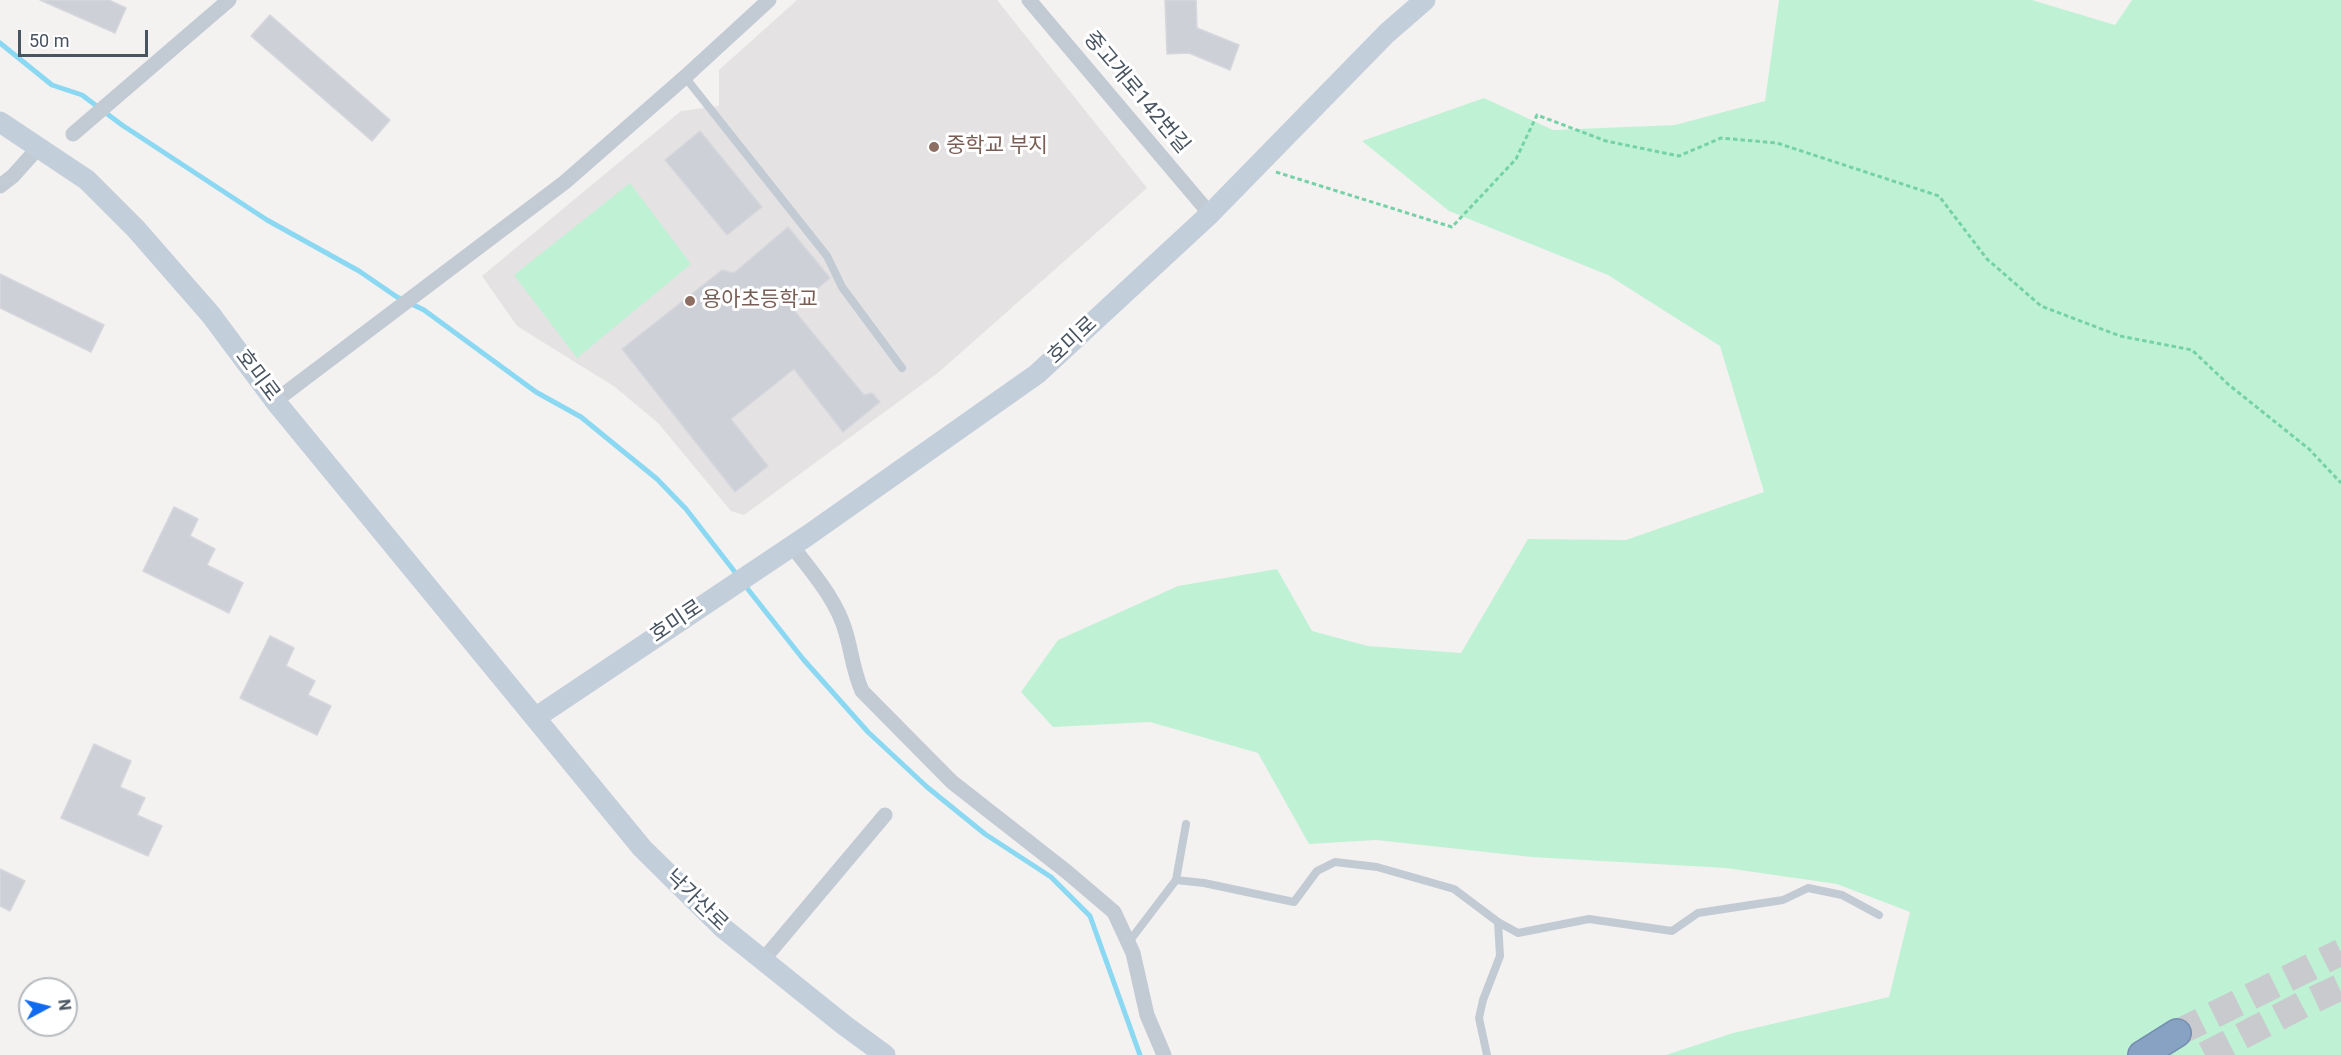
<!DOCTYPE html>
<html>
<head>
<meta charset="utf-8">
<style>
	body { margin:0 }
	#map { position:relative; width:2341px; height:1055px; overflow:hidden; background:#f4f1f1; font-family:Roboto,sans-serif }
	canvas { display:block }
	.north { position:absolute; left:18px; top:977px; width:60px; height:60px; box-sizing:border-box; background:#fff; border:2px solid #b6bbbf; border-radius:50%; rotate:83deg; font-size:16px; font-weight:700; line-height:24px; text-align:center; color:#485460 }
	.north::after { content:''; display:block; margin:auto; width:21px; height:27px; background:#106aef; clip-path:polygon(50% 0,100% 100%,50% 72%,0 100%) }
	.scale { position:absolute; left:18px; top:30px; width:130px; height:27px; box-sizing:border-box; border:3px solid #485460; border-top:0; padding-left:8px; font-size:18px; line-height:21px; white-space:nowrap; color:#485460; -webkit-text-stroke:4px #fff; paint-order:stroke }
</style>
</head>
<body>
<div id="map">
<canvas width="2341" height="1055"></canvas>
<div class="north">N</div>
<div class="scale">50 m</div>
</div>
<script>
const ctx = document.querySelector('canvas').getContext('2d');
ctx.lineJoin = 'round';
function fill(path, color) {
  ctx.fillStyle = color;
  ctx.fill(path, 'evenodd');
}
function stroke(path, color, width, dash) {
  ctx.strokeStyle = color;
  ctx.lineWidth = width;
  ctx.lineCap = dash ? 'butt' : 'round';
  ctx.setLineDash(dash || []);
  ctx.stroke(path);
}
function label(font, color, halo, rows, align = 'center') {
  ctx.font = font + ' Roboto,"Noto Sans KR",sans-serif';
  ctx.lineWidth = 6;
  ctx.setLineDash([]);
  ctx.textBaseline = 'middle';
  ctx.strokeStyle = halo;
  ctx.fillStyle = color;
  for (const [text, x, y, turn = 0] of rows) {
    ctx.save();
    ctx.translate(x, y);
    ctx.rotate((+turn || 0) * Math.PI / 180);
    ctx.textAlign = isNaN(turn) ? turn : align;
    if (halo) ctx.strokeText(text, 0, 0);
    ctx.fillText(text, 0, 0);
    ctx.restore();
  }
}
const education = new Path2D(`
	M797,0H997L1147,188L939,372L744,515L731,511L658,423L615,387L517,326L482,276L681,111L719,106V70Z`);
const green = new Path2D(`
	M1779,0H2032L2115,25L2132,0H2341V1055H1666L1733,1033L1889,997L1910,912L1837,884L1726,868L1532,857L1376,840L1309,844L1258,753L1150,722L1053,727L1021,692L1058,640L1178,586L1277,569L1312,631L1368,646L1461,653L1528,539L1626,540L1764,492L1720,346L1608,275L1449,211L1362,141L1484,98L1553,130L1675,125L1765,101Z
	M630,183L691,264L577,358L514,275Z`);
const stream = new Path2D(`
	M0,43L52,85L82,95L122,125L267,220L359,271L397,297L424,310L536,392L581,417L657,479L686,509L738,576
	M743,583L803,659L868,732L927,787L985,834L1051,877L1090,916L1140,1055`);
const building = new Path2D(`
	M40,0H109L126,8L115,33Z
	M1165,0H1196L1197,28L1239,45L1230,70L1189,53L1167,54Z
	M270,15L390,120L372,141L251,36Z
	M700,131L762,207L727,235L665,160Z
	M788,227L830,278L793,309L864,395L872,393L880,402L843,432L794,369L731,419L768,466L735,492L622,349L722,270L734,273Z
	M0,274L104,325L91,352L0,308Z
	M174,507L198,519L190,536L215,549L207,565L243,583L229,613L143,571Z
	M270,636L294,648L286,666L315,681L308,695L331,706L317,735L240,698Z
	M94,744L131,761L120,787L145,798L137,815L162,826L148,856L61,818Z
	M0,869L25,881L10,911L0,906Z`);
const highwayTunnel = new Path2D(`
	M2177,1033L2341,952
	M2205,1055L2302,1005L2341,987`);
const path = new Path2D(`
	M1276,172L1452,227L1516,159L1537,115L1606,141L1679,156L1721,138L1777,143L1939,196L1987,259L2041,306L2120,336L2192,350L2229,385L2309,449L2341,483`);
const lane = new Path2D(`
	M685,77L827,256L842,287L902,368
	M1176,880L1204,883L1294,902L1317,871L1335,862L1377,867L1454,889L1498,922L1518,933L1589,919L1672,931L1698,913L1783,900L1808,888L1842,895L1879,915
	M1128,943L1176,880L1186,824
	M1487,1055L1479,1018L1483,1000L1500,956L1498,922`);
const street = new Path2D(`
	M1029,0L1210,214
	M73,134L229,0
	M0,186L13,176L38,148
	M275,401L565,182L685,77L769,0
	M792,546C812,572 837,600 846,633C852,654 853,670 862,691L952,782L1067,872L1114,912L1133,953L1147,1015L1164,1055
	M763,960L885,815`);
const secondary = new Path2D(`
	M0,122L87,180L136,229L211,315L275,401L642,848L723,928L844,1025L885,1055
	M535,718L807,536L1037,374L1210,214L1387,33L1425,0`);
const highway = new Path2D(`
	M2142,1055L2177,1033`);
const markers = [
	[934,147,6,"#8d6e63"],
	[690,301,6,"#8d6e63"]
];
const streetNames = [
	["중고개로142번길",1136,93,50],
	["호미로",1073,341,-43],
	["호미로",257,376,53],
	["호미로",677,622,-34],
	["낙가산로",696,901,44]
];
const educationNames = [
	["중학교 부지",946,147],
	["용아초등학교",702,301]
];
fill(education, '#e5e2e3');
fill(green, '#bff2d4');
stroke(stream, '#8ad8f1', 5);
fill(building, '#cdd0d6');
stroke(building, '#d5d7dd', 1.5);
stroke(highwayTunnel, '#c9cacd', 27, [27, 14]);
stroke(highway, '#728dae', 30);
stroke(path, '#75d2a7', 3, [4.5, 3]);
stroke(lane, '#c2cbd3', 8);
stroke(street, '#c2cbd3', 15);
stroke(secondary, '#c3cedb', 21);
stroke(highway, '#87a2c2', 27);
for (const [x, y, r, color] of markers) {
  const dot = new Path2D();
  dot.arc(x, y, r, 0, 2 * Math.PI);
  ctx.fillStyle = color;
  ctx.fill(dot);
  stroke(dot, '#fff', 2);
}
label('21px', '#485460', '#fff', streetNames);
label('21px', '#785e54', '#fff', educationNames, 'left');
</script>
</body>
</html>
